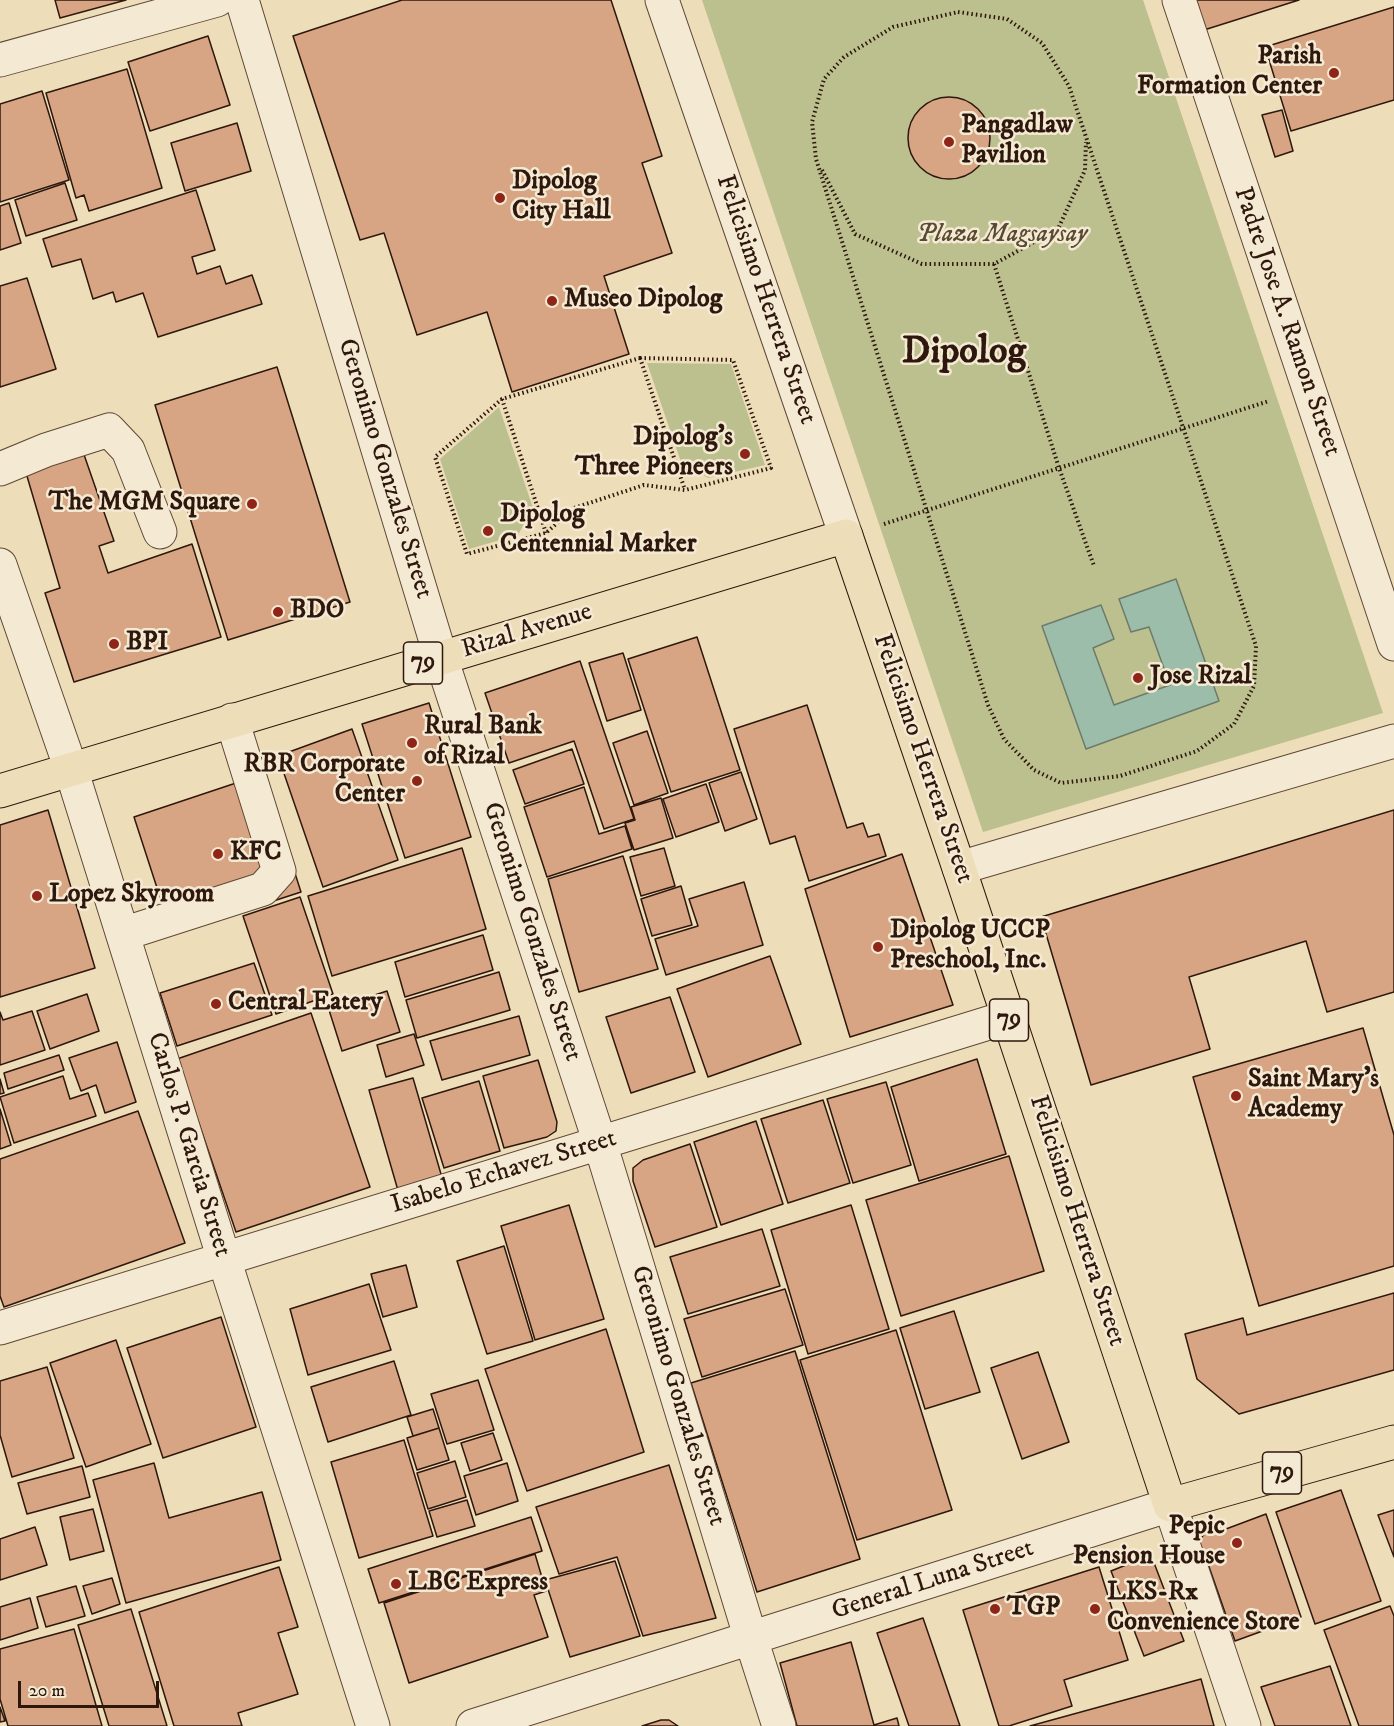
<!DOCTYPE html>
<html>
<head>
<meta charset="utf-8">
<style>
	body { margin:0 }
	#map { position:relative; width:1394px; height:1726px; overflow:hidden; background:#eeddb9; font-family:"IM FELL DW Pica",serif }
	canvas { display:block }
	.scale { position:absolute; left:18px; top:1681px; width:141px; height:27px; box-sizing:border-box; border:3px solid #2e170c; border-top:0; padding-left:8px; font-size:18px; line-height:21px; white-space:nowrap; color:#2e170c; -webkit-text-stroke:4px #f4e9d2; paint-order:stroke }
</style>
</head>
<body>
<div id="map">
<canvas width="1394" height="1726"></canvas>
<div class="scale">20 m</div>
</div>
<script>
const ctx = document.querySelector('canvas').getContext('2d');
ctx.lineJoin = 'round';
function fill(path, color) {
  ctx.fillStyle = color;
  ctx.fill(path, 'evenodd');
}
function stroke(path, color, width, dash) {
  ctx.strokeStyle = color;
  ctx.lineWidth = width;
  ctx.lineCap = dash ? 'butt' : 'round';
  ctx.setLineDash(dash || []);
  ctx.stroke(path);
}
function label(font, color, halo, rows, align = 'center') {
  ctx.font = font + ' "IM FELL DW Pica",serif';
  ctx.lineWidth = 5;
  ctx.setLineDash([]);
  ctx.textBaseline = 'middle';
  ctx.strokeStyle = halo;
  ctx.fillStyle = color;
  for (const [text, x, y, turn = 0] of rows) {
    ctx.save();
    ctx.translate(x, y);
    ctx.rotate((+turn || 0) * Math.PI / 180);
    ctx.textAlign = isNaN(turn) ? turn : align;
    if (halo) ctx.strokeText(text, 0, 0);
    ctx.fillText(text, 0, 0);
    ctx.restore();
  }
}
const green = new Path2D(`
	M702,0H1143L1383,713L983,832Z
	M647,363L731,364L765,465L708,478L681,462Z
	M499,407L533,508L518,535L469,549L440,459Z`);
const water = new Path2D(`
	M1176,579L1219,701L1086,749L1042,626L1101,605L1114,639L1093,648L1114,705L1170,685L1149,627L1131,632L1119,599Z`);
const building = new Path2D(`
	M55,0H126L60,18Z
	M402,0H611L662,156L642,163L672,253L604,276L629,354L512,392L487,312L417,335L384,233L360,240L293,36Z
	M1195,0H1299L1204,30Z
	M1394,7V100L1291,131L1265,47Z
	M208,36L230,105L150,131L128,62Z
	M127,69L162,188L89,211L84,195L76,198L46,93Z
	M42,91L69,180L0,202V104Z
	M908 138a41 41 0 1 1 82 0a41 41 0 1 1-82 0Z
	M1282,110L1293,151L1275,157L1262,115Z
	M237,123L251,171L185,191L171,143Z
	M65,183L77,220L26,236L15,200Z
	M196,190L215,250L192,257L197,274L220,266L226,284L252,275L262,304L158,337L143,293L116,302L113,292L93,299L81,259L52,267L43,239Z
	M9,203L21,243L0,250V206Z
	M27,278L56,369L0,387V286Z
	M277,367L350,602L228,640L155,405Z
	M81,446L114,541L99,546L108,573L192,544L221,637L74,682L45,593L60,588L24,466Z
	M697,637L740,770L671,792L628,659Z
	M623,653L641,710L607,721L589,663Z
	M580,661L634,819L604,829L574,741L509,763L485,693Z
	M429,703L471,837L405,858L362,724Z
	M807,705L847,828L863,823L868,837L879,834L886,856L809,881L795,836L770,844L734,729Z
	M352,729L398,860L323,887L278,756Z
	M647,731L668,793L634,805L613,743Z
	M572,749L584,784L525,804L513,770Z
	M741,772L757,819L725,831L709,783Z
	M263,774L301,892L172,934L134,817Z
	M706,784L719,822L676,837L663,799Z
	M584,787L599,834L625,826L632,849L547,877L524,807Z
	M661,798L673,838L634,850L625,823L635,820L631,807Z
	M48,810L95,968L0,997V825Z
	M1394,810V992L1327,1012L1306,941L1189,977L1210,1049L1091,1085L1041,917Z
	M462,848L486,929L332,976L308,896Z
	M664,848L675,886L641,896L630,857Z
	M902,854L953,1005L850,1037L805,889Z
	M623,856L658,969L579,992L548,879Z
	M744,882L763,945L666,975L655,939L698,926L689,899Z
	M681,886L692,925L652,936L641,899Z
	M300,897L333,994L276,1014L243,916Z
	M483,935L493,970L405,997L395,962Z
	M770,956L801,1044L708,1077L677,989Z
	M254,963L272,1015L177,1046L160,993Z
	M499,972L510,1010L417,1038L406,1000Z
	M387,991L400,1032L342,1051L329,1010Z
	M87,994L99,1031L50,1049L37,1011Z
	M670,997L695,1072L631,1093L606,1017Z
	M32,1011L45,1050L0,1065V1012L3,1020Z
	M311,1013L370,1187L236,1232L177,1059Z
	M519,1016L530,1055L442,1080L430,1041Z
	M1363,1028L1394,1135V1266L1259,1306L1193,1077Z
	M414,1034L424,1065L386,1077L377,1045Z
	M117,1042L136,1102L105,1113L96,1085L81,1091L69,1058Z
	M59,1055L64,1070L8,1089L4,1073Z
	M977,1059L1006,1154L919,1181L891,1087Z
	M538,1060L557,1122L556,1131L547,1137L504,1148L483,1076Z
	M63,1076L70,1099L88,1093L96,1116L14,1143L0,1097Z
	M413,1078L443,1181L399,1194L369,1090Z
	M0,1079L4,1093L0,1094Z
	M479,1081L500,1151L444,1168L422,1098Z
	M886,1082L911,1165L853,1183L827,1099Z
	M823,1100L850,1183L788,1203L761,1119Z
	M0,1109L11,1145L0,1149Z
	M138,1111L185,1243L4,1307L0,1296V1159Z
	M756,1121L783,1204L721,1225L694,1142Z
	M690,1144L717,1227L655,1247L633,1181V1168L643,1160Z
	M1009,1156L1044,1271L901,1316L866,1200Z
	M569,1205L604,1319L535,1340L501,1226Z
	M851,1205L889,1329L808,1354L771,1230Z
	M762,1229L780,1286L688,1314L670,1257Z
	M504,1246L533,1341L487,1354L457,1261Z
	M406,1265L417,1307L383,1317L371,1274Z
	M369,1284L391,1350L308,1375L290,1309Z
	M785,1289L803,1345L702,1377L684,1319Z
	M1394,1293V1370L1239,1414L1197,1379L1185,1334L1243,1318L1247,1335Z
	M954,1311L980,1392L925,1409L900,1328Z
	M221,1317L256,1427L163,1458L127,1348Z
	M606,1329L644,1452L527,1491L485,1369Z
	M896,1330L952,1510L857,1540L800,1360Z
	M116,1340L151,1444L86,1467L50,1363Z
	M795,1351L860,1559L757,1592L691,1383Z
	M1038,1352L1069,1442L1022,1459L991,1368Z
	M394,1361L411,1415L328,1442L311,1387Z
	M47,1367L74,1458L12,1477L0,1435V1381Z
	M478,1380L494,1430L447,1444L431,1394Z
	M433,1409L439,1428L413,1436L407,1417Z
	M439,1428L449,1460L417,1470L407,1438Z
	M493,1433L502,1460L470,1471L461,1443Z
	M404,1440L433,1536L359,1558L331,1462Z
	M455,1461L466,1497L428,1509L417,1473Z
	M154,1463L169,1518L262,1492L281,1560L126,1603L93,1480Z
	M507,1463L518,1501L476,1515L464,1476Z
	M669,1465L716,1618L643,1636L617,1557L559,1574L536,1507Z
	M82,1466L90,1497L27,1514L18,1483Z
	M1341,1490L1381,1601L1315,1624L1276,1512Z
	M467,1500L475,1526L437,1537L429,1511Z
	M93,1509L104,1551L70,1560L60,1517Z
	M1394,1510V1557L1378,1515Z
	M1266,1514L1301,1617L1235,1641L1207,1561L1202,1555L1198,1542L1209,1528L1222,1526L1226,1529Z
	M531,1517L542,1551L379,1603L368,1569Z
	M35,1527L47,1565L0,1580V1539Z
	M535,1554L546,1591L534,1595L548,1637L409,1683L384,1603Z
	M1151,1555L1184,1641L1144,1656L1111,1571Z
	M615,1561L640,1636L570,1657L545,1580Z
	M279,1567L298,1627L278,1633L298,1694L238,1713L242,1726H174L139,1612Z
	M1099,1567L1128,1660L1064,1680L1072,1706L1009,1726H999L963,1610Z
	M112,1578L120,1604L92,1614L83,1586Z
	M76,1586L85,1616L46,1627L37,1597Z
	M30,1598L38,1628L0,1640V1607Z
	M1390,1606L1394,1616V1726H1359L1324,1630Z
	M131,1609L167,1726H109L78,1625Z
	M923,1618L960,1726H909L877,1633Z
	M74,1629L102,1726H8L0,1699V1649Z
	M851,1642L874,1725L897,1718L899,1726H797L780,1663Z
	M1330,1666L1351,1726H1275L1261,1687Z
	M1201,1679L1214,1726H1030Z
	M0,1707L5,1721L0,1722Z
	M661,1720H669L678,1726H642Z`);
const path = new Path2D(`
	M958,12L1007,19L1042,43L1069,86L1256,646L1254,686L1234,724L1197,751L1120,776L1061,783L1034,770L1004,739L988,705L816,159L812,122L824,79L844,57L893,27Z
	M822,170L855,234L922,264H994L1058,229L1085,170L1086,142
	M994,264L1059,468L1094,566
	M640,358L733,360L771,468L685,490L644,485L574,508L546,533L467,554L435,457L502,399Z
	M640,358L685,490
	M502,399L546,533
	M884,524L1269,401`);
const minor = new Path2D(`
	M242,0L441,658L600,1143L751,1639L779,1726
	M662,0L846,536
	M1179,0L1394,644
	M0,60L217,0
	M0,469L46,450L109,430L128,450L160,532
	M0,565L71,769L224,1259L373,1726
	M959,868L1394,741
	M123,934L263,889L279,871L232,720
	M0,1328L1008,1017
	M473,1726L1170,1505L1244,1726`);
const major = new Path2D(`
	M0,791L846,536L959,868L1170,1505L1394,1442`);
const markers = [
	[1334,73,6,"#8f2418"],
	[949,142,6,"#8f2418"],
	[500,198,6,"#8f2418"],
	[552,301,6,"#8f2418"],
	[745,454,6,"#8f2418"],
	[252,504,6,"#8f2418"],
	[488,531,6,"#8f2418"],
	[278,612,6,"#8f2418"],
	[114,644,6,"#8f2418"],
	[1138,678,6,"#8f2418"],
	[412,743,6,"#8f2418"],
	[417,781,6,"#8f2418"],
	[218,854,6,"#8f2418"],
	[37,896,6,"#8f2418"],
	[878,947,6,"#8f2418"],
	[216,1004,6,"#8f2418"],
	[1236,1096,6,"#8f2418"],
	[1237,1543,6,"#8f2418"],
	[396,1584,6,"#8f2418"],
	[995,1609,6,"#8f2418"],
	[1095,1609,6,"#8f2418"]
];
const shields = [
	[423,663,39],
	[1009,1020,39],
	[1282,1473,39]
];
const shieldNames = [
	["79",423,663],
	["79",1009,1020],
	["79",1282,1473]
];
const poiNames = [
	["Parish",1322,58,"right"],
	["Formation Center",1322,88,"right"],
	["Pangadlaw",961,127],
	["Pavilion",961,157],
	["Dipolog",512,183],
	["City Hall",512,213],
	["Museo Dipolog",564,301],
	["Dipolog's",733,439,"right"],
	["Three Pioneers",733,469,"right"],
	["The MGM Square",240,504,"right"],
	["Dipolog",500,516],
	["Centennial Marker",500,546],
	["BDO",290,612],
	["BPI",126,644],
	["Jose Rizal",1150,678],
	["Rural Bank",424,728],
	["of Rizal",424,758],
	["RBR Corporate",405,766,"right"],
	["Center",405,796,"right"],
	["KFC",230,854],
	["Lopez Skyroom",49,896],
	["Dipolog UCCP",890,932],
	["Preschool, Inc.",890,962],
	["Central Eatery",228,1004],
	["Saint Mary's",1248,1081],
	["Academy",1248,1111],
	["Pepic",1225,1528,"right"],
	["Pension House",1225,1558,"right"],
	["LBC Express",408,1584],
	["LKS-Rx",1107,1594],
	["Convenience Store",1107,1624],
	["TGP",1007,1609]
];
const parkNames = [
	["Plaza Magsaysay",1002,236]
];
const streetNames = [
	["Felicisimo Herrera Street",765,300,71],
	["Padre Jose A. Ramon Street",1286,322,71],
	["Geronimo Gonzales Street",384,469,73],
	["Rizal Avenue",527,632,-17],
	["Felicisimo Herrera Street",922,759,71],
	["Geronimo Gonzales Street",531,932,72],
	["Carlos P. Garcia Street",188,1145,73],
	["Isabelo Echavez Street",504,1173,-17],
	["Felicisimo Herrera Street",1076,1221,72],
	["Geronimo Gonzales Street",677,1396,73],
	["General Luna Street",933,1581,-18]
];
const townNames = [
	["Dipolog",964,354]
];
fill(green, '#bbc08e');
fill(water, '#9bbda9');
stroke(water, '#6f7b6a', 1.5);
fill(building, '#d7a583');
stroke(building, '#2e170c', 1.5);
stroke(minor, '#5e4837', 35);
stroke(major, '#2e170c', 35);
stroke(path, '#2e170c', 4, [1.5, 3]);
stroke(minor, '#f4e9d2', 33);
stroke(major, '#eeddb9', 33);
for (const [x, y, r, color] of markers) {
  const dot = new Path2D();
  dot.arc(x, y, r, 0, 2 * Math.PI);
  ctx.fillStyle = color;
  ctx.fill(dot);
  stroke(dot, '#f4e9d2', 2);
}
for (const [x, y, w] of shields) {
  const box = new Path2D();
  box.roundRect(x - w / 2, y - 21, w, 42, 4.5);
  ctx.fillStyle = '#f4e9d2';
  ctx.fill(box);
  stroke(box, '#2e170c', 1.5);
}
label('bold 24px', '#2e170c', null, shieldNames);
label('bold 26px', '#2e170c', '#f4e9d2', poiNames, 'left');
label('italic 26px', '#584a33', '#f4e9d2', parkNames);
label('26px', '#2e170c', '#f4e9d2', streetNames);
label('bold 38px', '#2e170c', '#f4e9d2', townNames);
</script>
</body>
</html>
